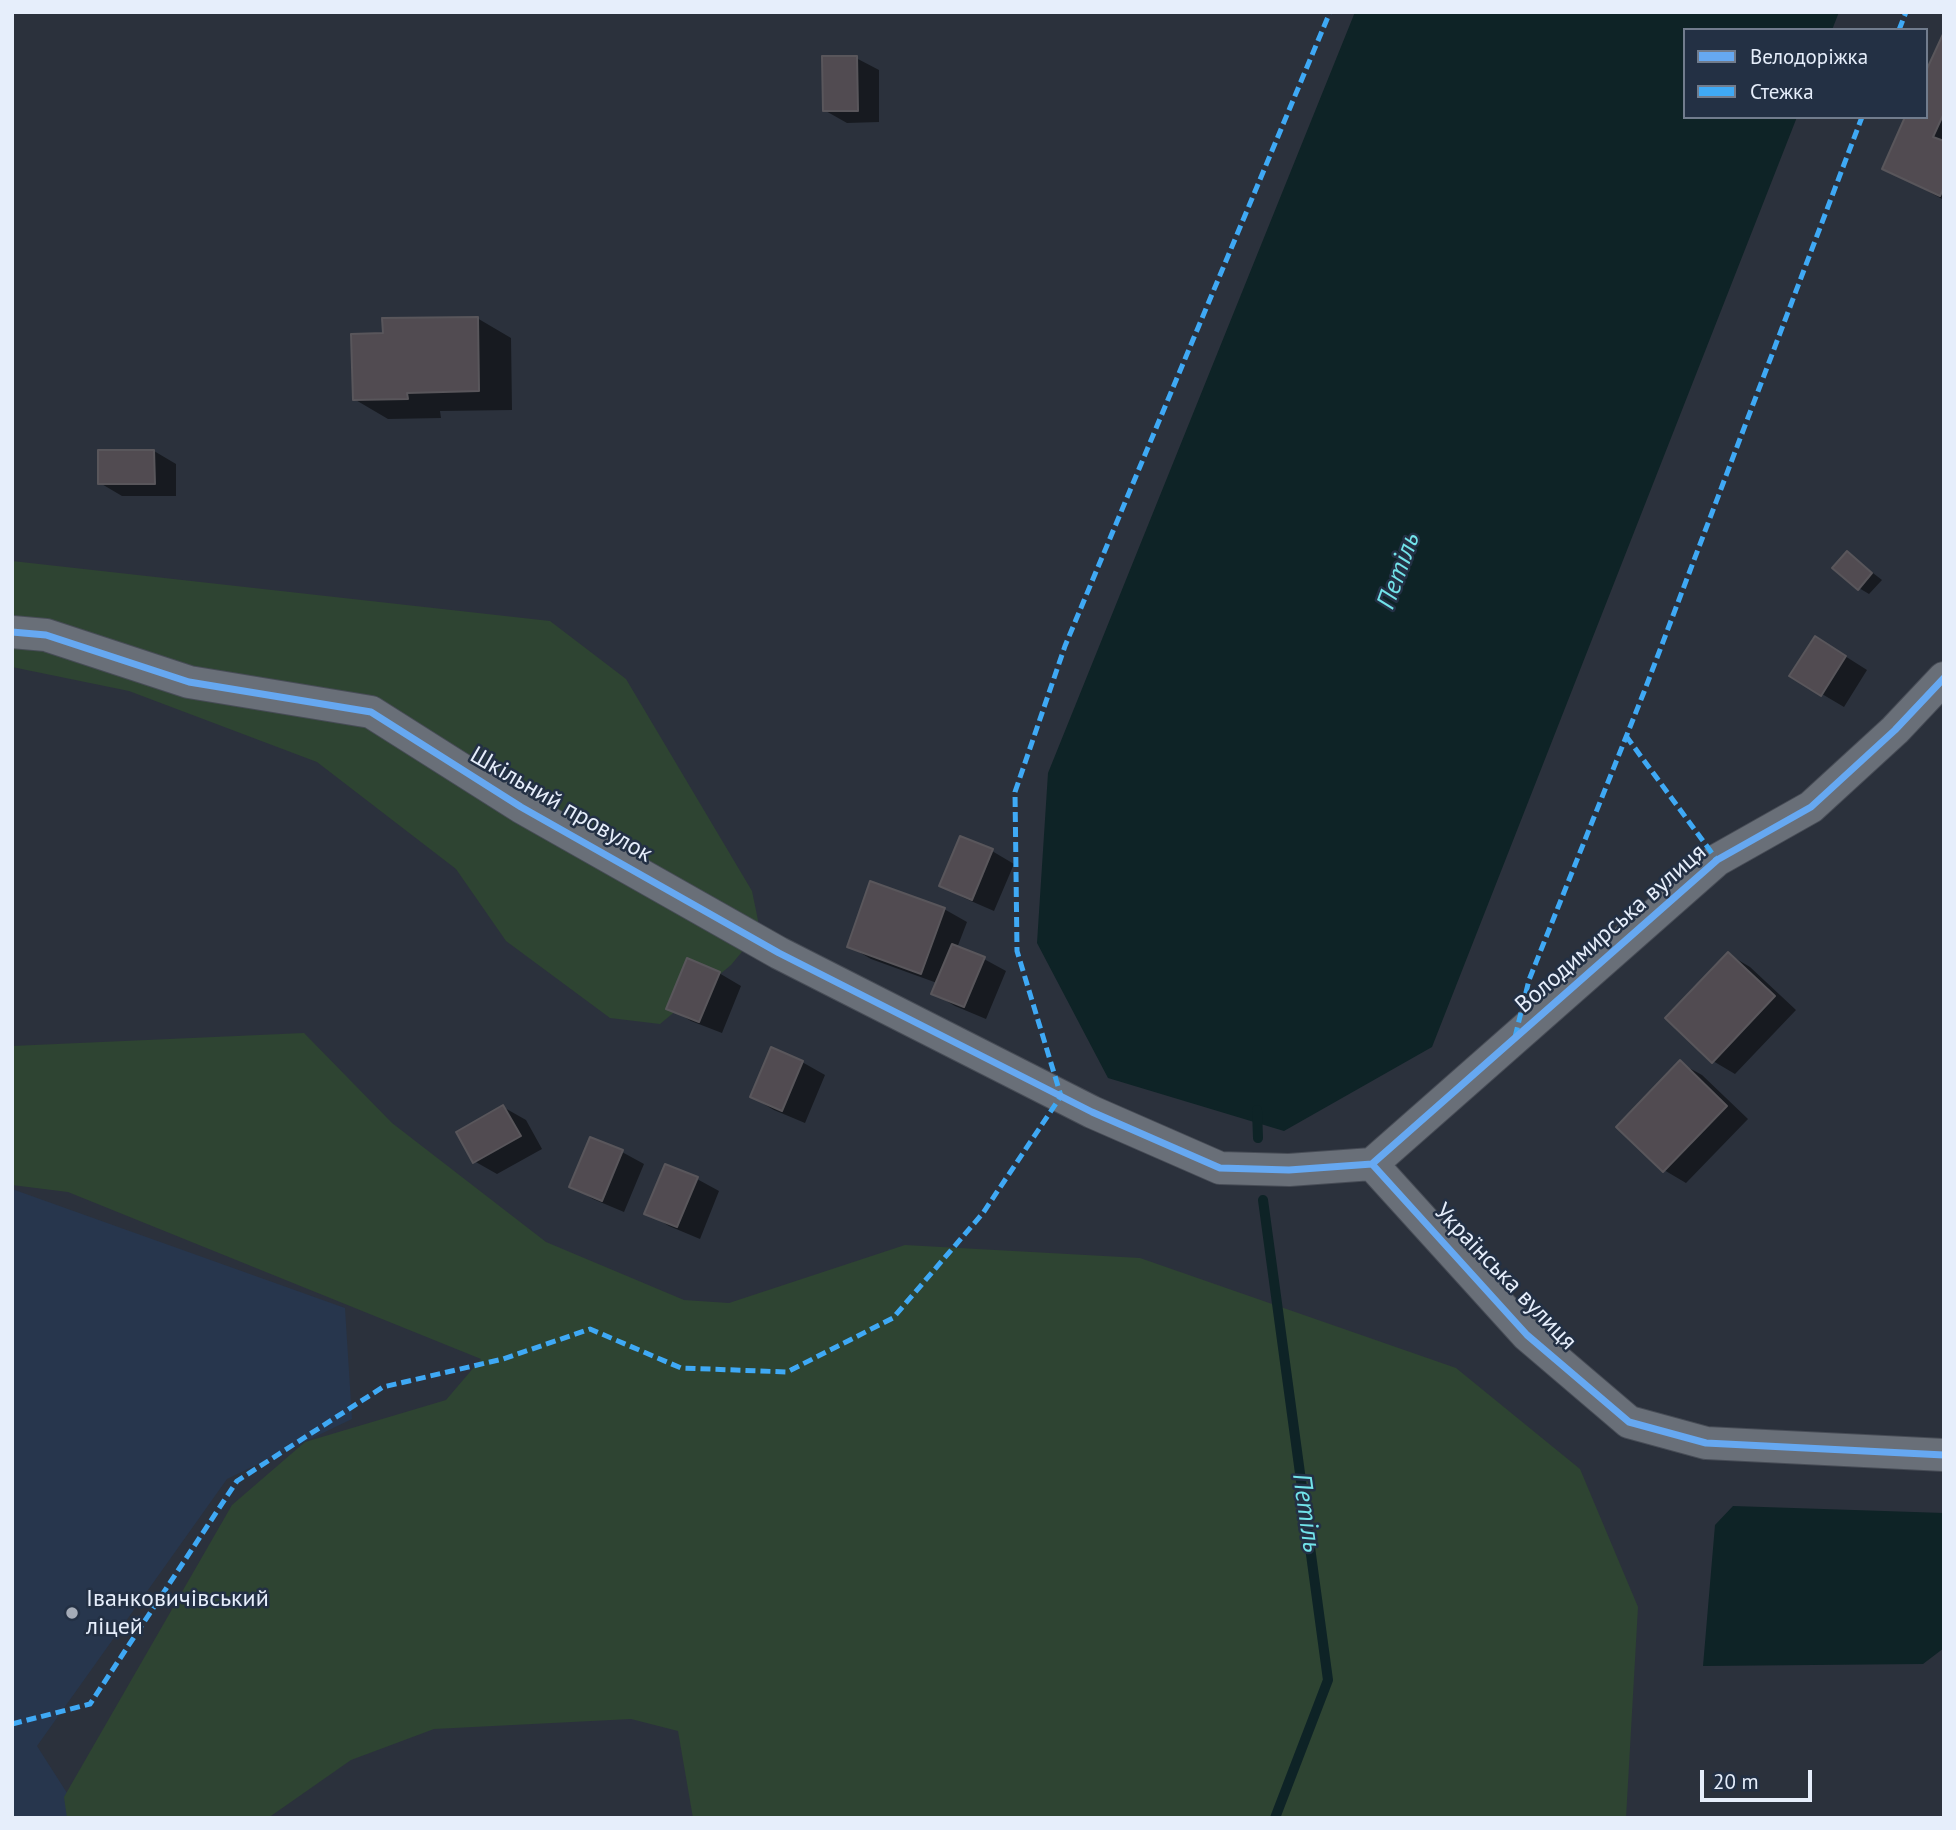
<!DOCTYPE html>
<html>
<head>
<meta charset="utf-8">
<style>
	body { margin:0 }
	#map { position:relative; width:1956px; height:1830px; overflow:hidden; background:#2b313c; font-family:"PT Sans",sans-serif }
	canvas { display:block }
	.frame { position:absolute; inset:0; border:14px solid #e6eefb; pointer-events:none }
	.legend { position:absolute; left:1683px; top:28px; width:245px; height:91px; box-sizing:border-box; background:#233044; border:2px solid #717c8d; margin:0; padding:9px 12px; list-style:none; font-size:21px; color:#e6eefb }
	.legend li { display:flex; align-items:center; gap:14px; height:35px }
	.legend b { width:35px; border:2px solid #717c8d }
	.scale { position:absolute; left:1700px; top:1770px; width:112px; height:32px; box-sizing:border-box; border:4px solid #e6eefb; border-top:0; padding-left:9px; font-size:21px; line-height:24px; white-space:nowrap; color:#e6eefb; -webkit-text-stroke:5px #233044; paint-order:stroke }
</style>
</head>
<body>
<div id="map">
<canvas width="1956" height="1830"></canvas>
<div class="frame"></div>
<ul class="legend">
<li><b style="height:9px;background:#66a8f1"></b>Велодоріжка</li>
<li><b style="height:9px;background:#3fa9f5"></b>Стежка</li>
</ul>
<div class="scale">20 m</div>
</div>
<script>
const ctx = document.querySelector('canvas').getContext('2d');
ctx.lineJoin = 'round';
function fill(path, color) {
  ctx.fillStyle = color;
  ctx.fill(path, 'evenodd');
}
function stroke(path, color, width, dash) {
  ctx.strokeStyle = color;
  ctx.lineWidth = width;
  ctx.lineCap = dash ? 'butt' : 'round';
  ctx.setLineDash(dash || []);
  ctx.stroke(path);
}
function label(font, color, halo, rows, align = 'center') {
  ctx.font = font + ' "PT Sans",sans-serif';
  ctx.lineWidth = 5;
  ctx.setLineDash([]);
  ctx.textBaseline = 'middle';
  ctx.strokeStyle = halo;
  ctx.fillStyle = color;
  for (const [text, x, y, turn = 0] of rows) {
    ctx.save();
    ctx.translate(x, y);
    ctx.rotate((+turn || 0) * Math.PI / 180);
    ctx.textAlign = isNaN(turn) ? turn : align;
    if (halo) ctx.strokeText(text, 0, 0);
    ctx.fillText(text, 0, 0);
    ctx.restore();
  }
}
const built = new Path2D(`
	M12,1189L345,1308L352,1419L227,1479L37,1746L83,1818H12Z`);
const green = new Path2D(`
	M12,561L550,621L626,679L752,891L760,930L731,965L660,1024L610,1018L506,941L456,869L317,762L129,691L12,667Z
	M304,1033L392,1123L546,1242L684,1300L729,1303L905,1245L1140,1258L1456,1368L1580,1469L1638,1607L1626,1818H693L678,1731L631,1719L434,1729L351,1760L268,1818H67L64,1797L232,1505L305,1442L446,1400L481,1359L68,1192L12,1185V1046Z`);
const water = new Path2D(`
	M1355,12H1839L1832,30H1685V117H1797L1432,1047L1284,1131L1108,1078L1037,943L1048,773Z
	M1733,1506L1944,1513V1648L1923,1664L1703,1666L1715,1525Z`);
const shadow = new Path2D(`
	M1944,37V200L1884,168L1926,117Z
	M856,58L879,70V122L847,123L824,110Z
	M477,318L511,338L512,410L440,411L441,418L388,419L354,399L384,335Z
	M154,451L176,464V496H122L100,483Z
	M1847,553L1882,580L1869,594L1859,588Z
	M1837,651L1867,670L1844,707L1822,694Z
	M992,851L1014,864L994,911L964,898L941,886Z
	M944,909L967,922L957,948L984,959L1006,971L986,1019L955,1006L933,993L937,983L871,959L849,946Z
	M1728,954L1750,967L1796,1010L1735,1074L1713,1061Z
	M719,973L741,986L722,1033L691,1021L669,1008Z
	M802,1062L825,1075L805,1123L774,1110L752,1097Z
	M1680,1063L1702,1075L1748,1119L1686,1183L1664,1170Z
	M503,1107L526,1120L542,1149L497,1174L474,1161Z
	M622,1152L644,1164L624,1212L593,1199L571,1186Z
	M697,1179L719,1191L700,1239L669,1226L647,1213Z`);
const stream = new Path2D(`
	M1257,1110L1258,1138
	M1263,1200L1328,1680L1275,1818`);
const building = new Path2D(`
	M1944,32V113L1933,137L1944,141V187L1940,196L1882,169L1905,117H1926V71Z
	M822,56H857L858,111H823Z
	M478,317L479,391L407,393L408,399L353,400L351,334L383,333L382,318Z
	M98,450H154L155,484H98Z
	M1847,551L1872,573L1858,590L1832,568Z
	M1815,636L1846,656L1821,696L1789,676Z
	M960,836L993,849L972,900L939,886Z
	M870,881L945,908L921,974L847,947Z
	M952,944L985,957L964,1007L931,994Z
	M1728,952L1775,996L1712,1063L1665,1018Z
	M687,958L720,972L699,1022L666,1009Z
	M771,1047L803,1061L782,1111L750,1097Z
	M1680,1060L1727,1106L1663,1172L1616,1127Z
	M503,1105L521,1136L473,1163L456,1132Z
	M590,1137L623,1150L602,1201L569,1187Z
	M665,1164L698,1177L677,1227L644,1214Z`);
const street = new Path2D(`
	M12,632L46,635L189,682L371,712L521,807L779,953L1092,1112L1220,1168L1289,1170L1372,1164
	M1372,1164L1717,860L1811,807L1895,730L1944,678
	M1372,1164L1527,1335L1629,1422L1706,1443L1944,1455`);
const quiet = new Path2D(`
	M1899,30L1906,12
	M1626,736L1717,860
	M1515,1037L1529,980L1644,692L1862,117
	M12,1724L90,1704L237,1481L383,1387L503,1359L590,1329L681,1368L787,1372L893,1318L983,1213L1061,1096L1017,951L1015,792L1065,646L1330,12`);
const cycleway = new Path2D(`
	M12,632L46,635L189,682L371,712L521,807L779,953L1092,1112L1220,1168L1289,1170L1372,1164
	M1372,1164L1717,860L1811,807L1895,730L1944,678
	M1372,1164L1527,1335L1629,1422L1706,1443L1944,1455`);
const markers = [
	[72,1613,7,"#a5acb8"]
];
const streetNames = [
	["Шкільний провулок",561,805,30],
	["Володимирська вулиця",1611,929,-41],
	["Українська вулиця",1505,1277,46]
];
const poiNames = [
	["Іванковичівський",86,1599],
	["ліцей",86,1627]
];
const waterNames = [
	["Петіль",1399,571,-70],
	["Петіль",1306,1513,82]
];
fill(built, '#27364d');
fill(green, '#2e4432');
fill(water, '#0e2326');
fill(shadow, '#0007');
stroke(stream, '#0e2326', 10);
fill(building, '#514b51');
stroke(building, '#59565b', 2);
stroke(street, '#474c56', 34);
stroke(street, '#696f78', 32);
stroke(quiet, '#3fa9f5', 5, [10, 5]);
stroke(cycleway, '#66a8f1', 7);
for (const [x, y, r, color] of markers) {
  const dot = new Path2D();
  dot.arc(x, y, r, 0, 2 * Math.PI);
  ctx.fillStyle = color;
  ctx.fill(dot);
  stroke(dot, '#233044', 2.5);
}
label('24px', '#e6eefb', '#233044', streetNames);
label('24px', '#e6eefb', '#233044', poiNames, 'left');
label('italic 26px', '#72e3ea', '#233044', waterNames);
</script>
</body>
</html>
